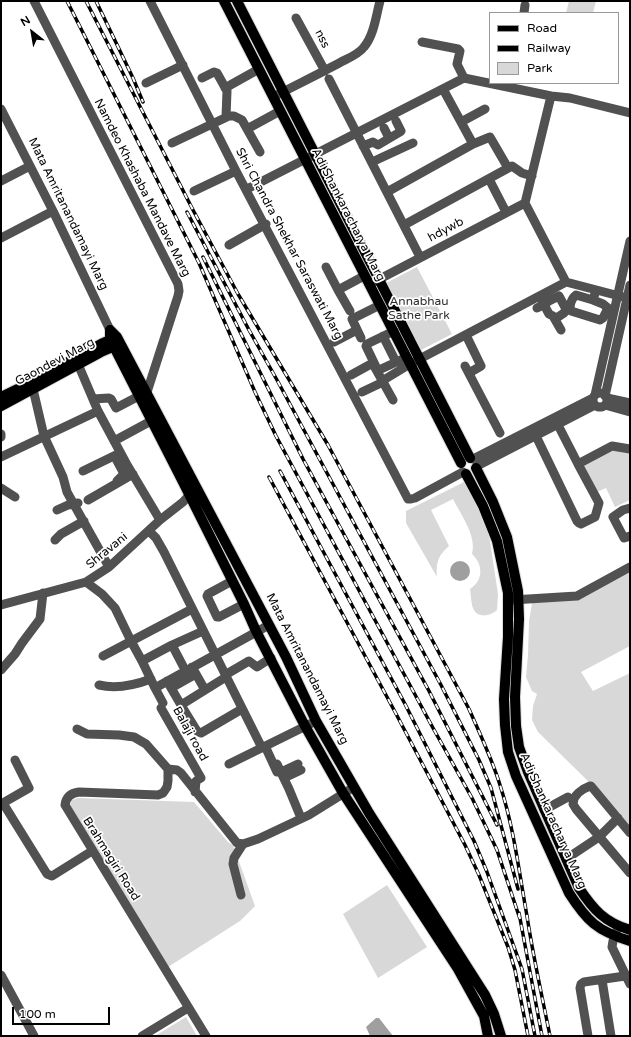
<!DOCTYPE html>
<html>
<head>
<meta charset="utf-8">
<style>
	body { margin:0 }
	#map { position:relative; width:631px; height:1037px; overflow:hidden; background:#fff; font-family:"Varela Round",sans-serif }
	canvas { display:block }
	.frame { position:absolute; inset:0; border:2px solid #000; pointer-events:none }
	.legend { position:absolute; left:489px; top:12px; width:130px; height:72px; box-sizing:border-box; background:#fff; border:1px solid #999; margin:0; padding:5px 7px; list-style:none; font-size:12px; color:#000 }
	.legend li { display:flex; align-items:center; gap:8px; height:20px }
	.legend b { width:20px; border:1px solid #999 }
	.north { position:absolute; left:12px; top:12px; width:40px; height:40px; -webkit-text-stroke:3px #fff; paint-order:stroke; rotate:329deg; font-size:11px; font-weight:700; line-height:16px; text-align:center; color:#000 }
	.north::after { content:''; display:block; margin:auto; width:14px; height:18px; background:#000; clip-path:polygon(50% 0,100% 100%,50% 72%,0 100%) }
	.scale { position:absolute; left:12px; top:1007px; width:98px; height:18px; box-sizing:border-box; border:2px solid #000; border-top:0; padding-left:5px; font-size:12px; line-height:14px; white-space:nowrap; color:#000; -webkit-text-stroke:3px #fff; paint-order:stroke }
</style>
</head>
<body>
<div id="map">
<canvas width="631" height="1037"></canvas>
<div class="frame"></div>
<ul class="legend">
<li><b style="height:5px;background:#000"></b>Road</li>
<li><b style="height:5px;background:#000"></b>Railway</li>
<li><b style="height:11px;background:#d8d8d8"></b>Park</li>
</ul>
<div class="north">N</div>
<div class="scale">100 m</div>
</div>
<script>
const ctx = document.querySelector('canvas').getContext('2d');
ctx.lineJoin = 'round';
function fill(path, color) {
  ctx.fillStyle = color;
  ctx.fill(path, 'evenodd');
}
function stroke(path, color, width, dash) {
  ctx.strokeStyle = color;
  ctx.lineWidth = width;
  ctx.lineCap = dash ? 'butt' : 'round';
  ctx.setLineDash(dash || []);
  ctx.stroke(path);
}
function label(font, color, halo, rows, align = 'center') {
  ctx.font = font + ' "Varela Round",sans-serif';
  ctx.lineWidth = 3.5;
  ctx.setLineDash([]);
  ctx.textBaseline = 'middle';
  ctx.strokeStyle = halo;
  ctx.fillStyle = color;
  for (const [text, x, y, turn = 0] of rows) {
    ctx.save();
    ctx.translate(x, y);
    ctx.rotate((+turn || 0) * Math.PI / 180);
    ctx.textAlign = isNaN(turn) ? turn : align;
    if (halo) ctx.strokeText(text, 0, 0);
    ctx.fillText(text, 0, 0);
    ctx.restore();
  }
}
const green = new Path2D(`
	M569,1H596L593,13H566Z
	M417,267L452,334L421,350L386,283Z
	M616,449L630,452V500L615,507L606,488L597,492L584,466Z
	M464,482L475,501L488,528L498,594L497,610C491,616 477,619 473,608C471,603 471,595 470,589C484,580 483,564 472,554C477,536 461,515 453,499L431,510L449,546C438,556 436,562 437,577L406,523V511Z
	M628,571L630,575V646L581,672L593,691L630,673V828L592,785L538,732L532,720L533,706L537,694L532,691L526,677L528,655L529,621L532,603L558,601Z
	M78,798L194,802L228,842L233,845L255,906L240,921L168,967L70,805L72,800Z
	M387,885L427,947L378,978L343,914Z
	M186,1017L197,1036H155Z`);
const water = new Path2D(`
	M450 571a10 10 0 1 1 20 0a10 10 0 1 1-20 0Z
	M376,1018H379L393,1036H370L366,1027Z`);
const minor = new Path2D(`
	M34,1L178,284L179,291L178,296L147,392
	M150,1L236,171L408,499
	M524,13L525,5
	M296,18L325,71
	M422,42L458,49L460,51L457,64L464,78
	M202,78L214,72L217,73L227,91L226,117
	M329,79L420,257
	M146,83L183,65
	M225,88L259,69
	M443,89L473,144
	M551,96L525,203L566,282L627,298
	M273,97C296,85 319,74 341,62C349,58 359,54 364,47C374,35 376,16 380,1
	M1,109L53,211L110,330
	M461,122L485,109
	M384,128L389,138
	M247,129L280,111
	M172,143L229,116H234L242,120L260,152
	M363,146L373,142L378,145L400,132L401,131L396,121
	M372,162L413,143
	M489,179L506,212
	M1,181L30,166
	M247,189L464,78L551,96L570,98L630,113
	M194,191L236,171
	M387,192L473,144L490,137L508,168
	M404,225L512,166L522,173L532,176
	M1,238L53,211
	M229,245L266,224
	M326,267L338,290
	M372,283L525,203
	M593,300L576,295C571,299 569,306 571,311L600,320L603,318L608,308L603,304L593,300L596,290
	M542,301L549,314L553,316L561,330
	M537,308L547,303V302L559,296L566,309L564,313L555,319
	M350,311L338,290L364,276
	M394,331L367,344L366,346L377,369L379,370L407,357
	M466,335L481,366L469,373
	M383,336L396,362
	M361,338L352,319L380,305
	M334,342L357,330
	M78,364L98,411L126,463L160,520
	M465,366L500,433
	M351,375L371,364H373L393,400
	M30,384L33,389L44,436L63,477L67,492L109,567
	M362,392L381,383L382,381L410,364L566,282
	M593 400a7 7 0 1 1 14 0a7 7 0 1 1-14 0Z
	M595,395L630,241
	M605,396L630,285
	M607,398L630,403
	M93,399L109,398L111,399L116,408L139,396
	M605,405L630,412
	M558,425L578,464L612,446L630,449
	M1,434V437
	M536,436L577,521L579,523L581,524L595,517L599,503L578,464
	M114,441L151,421
	M1,457L98,411
	M116,459L124,474L117,481
	M473,459L593,398
	M477,466L595,405
	M83,471L120,453
	M1,488L15,497
	M408,499H411L415,498L463,472
	M88,500L133,474
	M630,508L623,510L613,517L624,538L630,536
	M57,510L68,505L78,503
	M149,531L156,538L164,552L262,748
	M55,540L61,534L84,521
	M232,581L208,594L207,596L217,617H219L244,604
	M86,582L102,594L115,608L131,641L142,661L155,688L269,625
	M512,600L577,596L630,567
	M1,605L86,582L109,567L160,520L183,502L194,490
	M172,645L183,666
	M103,656L192,609
	M142,661L172,645L203,631
	M192,667L205,690
	M1,670L15,654L22,643L40,619L43,593
	M225,675L249,661L257,667L271,658
	M226,677L181,705L197,731L201,733L242,709
	M167,681L181,705
	M99,685C116,689 135,685 151,679
	M155,688L163,703
	M171,688L194,675
	M161,708L201,778L196,781L195,792
	M77,729L87,734L119,735L134,737L146,744L168,769V781L167,787L163,793L158,795L79,792C71,793 66,797 65,805L206,1036
	M265,746L277,772
	M229,764L316,721
	M277,764L289,789L301,818
	M168,769L177,770L181,773L237,843L243,844L258,839L309,815L354,787
	M281,772L298,764
	M284,778L301,770
	M3,803L47,874L52,876L92,851
	M1,804L29,788L15,760
	M544,810L568,797
	M630,833L591,786H590C582,789 573,795 573,804L576,809L630,873
	M566,859L599,837L618,818
	M241,895L233,864L234,858L243,844
	M618,927L613,941L612,947L630,984
	M1,975L34,1036
	M602,980L611,1036
	M142,1036L188,1008
	M588,1036L580,988L581,984L584,982L625,976`);
const major = new Path2D(`
	M224,1L461,463
	M237,1L470,458
	M110,330L117,337L286,657L316,721L369,813L485,995L494,1014L501,1036
	M110,330V339L184,484L244,604L256,631L305,726L343,793L458,969L484,1016L488,1036
	M1,397L30,383L103,343L114,338
	M1,406L101,352L120,344
	M476,468L493,502L507,537L518,591L519,619L515,697L516,726L519,747L528,772L579,888C593,909 604,922 630,930
	M466,474L483,506L497,541L508,593V637L504,699L505,725L508,752L516,776L569,893C587,921 597,931 630,941`);
const rail = new Path2D(`
	M67,1L199,263L255,392L276,436L433,728L472,798L497,850L520,919
	M86,1L193,210L238,294L328,445L469,709C480,734 492,759 500,785C514,828 519,872 527,916C533,956 542,996 550,1036
	M96,1L133,78L143,102
	M187,212L249,330L277,380L441,685L479,760L491,788L518,889
	M203,257L303,459L429,691L497,825
	M280,471L405,704L474,841L487,872L522,969L535,1036
	M269,477L394,710L465,845L479,875L508,947L515,970L528,1036
	M519,913L542,1036`);
const streetNames = [
	["nss",322,39,63],
	["Namdeo Khashaba Mandave Marg",142,188,63],
	["Mata Amritanandamayi Marg",68,214,64],
	["Adi Shankaracharya Marg",348,215,63],
	["hdywb",446,230,-28],
	["Shri Chandra Shekhar Saraswati Marg",289,244,62],
	["Gaondevi Marg",55,362,-28],
	["Shravani",107,551,-39],
	["Mata Amritanandamayi Marg",307,669,63],
	["Balaji road",190,734,61],
	["Adi Shankaracharya Marg",553,821,66],
	["Brahmagiri Road",111,859,58]
];
const parkNames = [
	["Annabhau",419,302],
	["Sathe Park",419,316]
];
fill(green, '#d8d8d8');
fill(water, '#9f9f9f');
stroke(major, '#dbdbdb', 12);
stroke(minor, '#515151', 9);
stroke(major, '#000', 10);
stroke(rail, '#000', 3.5);
stroke(rail, '#fff', 2, [6]);
label('12px', '#000', '#fff', streetNames);
label('12px', '#2f2f2f', '#fff', parkNames);
</script>
</body>
</html>
